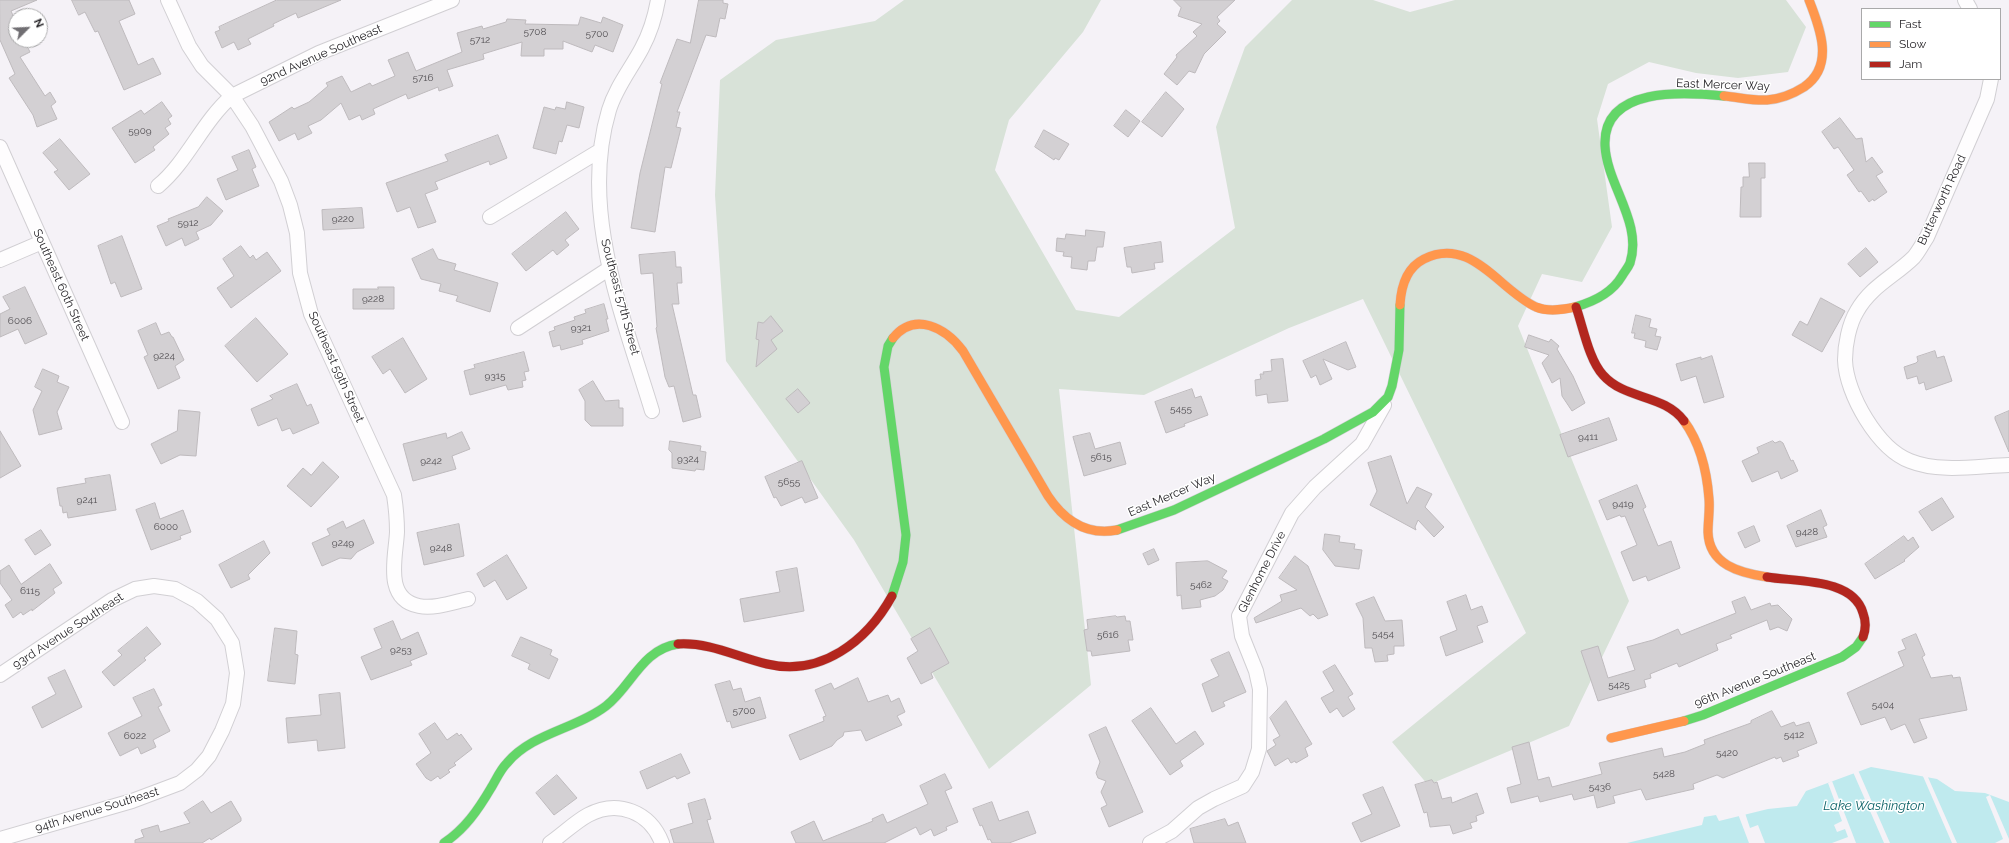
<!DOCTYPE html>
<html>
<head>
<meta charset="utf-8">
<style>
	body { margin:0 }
	#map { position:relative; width:2009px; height:843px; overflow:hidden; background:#f5f2f7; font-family:Raleway,sans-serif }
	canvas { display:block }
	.legend { position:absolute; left:1861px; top:8px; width:140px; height:72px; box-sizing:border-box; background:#fff; border:1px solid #a9a9aa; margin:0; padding:5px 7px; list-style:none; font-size:12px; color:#29272b }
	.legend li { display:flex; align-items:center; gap:8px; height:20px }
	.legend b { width:20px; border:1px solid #a9a9aa }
	.north { position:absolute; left:8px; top:8px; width:40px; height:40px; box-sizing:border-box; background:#fff; border:1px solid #a9a9aa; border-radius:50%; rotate:66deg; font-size:11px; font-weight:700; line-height:16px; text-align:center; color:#29272b }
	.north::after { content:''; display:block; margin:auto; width:14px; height:18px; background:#706e72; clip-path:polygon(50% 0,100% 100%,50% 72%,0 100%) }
</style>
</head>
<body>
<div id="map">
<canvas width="2009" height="843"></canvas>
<ul class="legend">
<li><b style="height:5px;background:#63d668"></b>Fast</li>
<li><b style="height:5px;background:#ff974d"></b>Slow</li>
<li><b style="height:5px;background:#b3261e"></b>Jam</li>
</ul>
<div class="north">N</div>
</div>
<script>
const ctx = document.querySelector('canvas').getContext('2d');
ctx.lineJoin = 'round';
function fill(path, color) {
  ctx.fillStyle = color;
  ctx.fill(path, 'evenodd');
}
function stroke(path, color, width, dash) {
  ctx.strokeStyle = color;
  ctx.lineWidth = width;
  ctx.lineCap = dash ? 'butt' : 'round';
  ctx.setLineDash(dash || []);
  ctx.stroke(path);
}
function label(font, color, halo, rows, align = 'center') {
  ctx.font = font + ' Raleway,sans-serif';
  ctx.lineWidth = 3;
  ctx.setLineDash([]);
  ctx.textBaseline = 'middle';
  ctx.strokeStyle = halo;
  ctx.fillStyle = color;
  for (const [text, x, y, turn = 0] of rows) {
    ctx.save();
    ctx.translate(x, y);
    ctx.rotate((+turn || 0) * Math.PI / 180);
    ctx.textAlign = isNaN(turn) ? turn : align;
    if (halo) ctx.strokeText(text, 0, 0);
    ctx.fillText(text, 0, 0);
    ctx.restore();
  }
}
const green = new Path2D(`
	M904,0H1101L1083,32L1009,120L995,170L1076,310L1119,317L1235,228L1216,127L1245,47L1292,0H1373L1410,12L1455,0H1786L1806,27L1788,72L1738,78L1696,73L1649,62L1608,84L1597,119L1612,227L1582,282L1542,274L1518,326L1629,601L1569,726L1428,785L1392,742L1526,633L1363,299L1289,328L1144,395L1059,389L1091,685L989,769L854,540L726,361L715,195L720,80L776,40L875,21Z`);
const water = new Path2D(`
	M1871,767L1937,779L1955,791L1985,793L2009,802V843H1627L1702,825L1704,817L1716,815L1719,821L1768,809L1797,806L1806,791Z`);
const pier = new Path2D(`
	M1858,770L1890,843H1884L1853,772Z
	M1922,774L1927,775L1957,843H1952Z
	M1832,781L1856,843H1832L1848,837L1845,829L1837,832L1834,825L1842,821L1828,783Z
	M1990,795L2009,839V843H1995L2003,839L1986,797Z
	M1745,813L1750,828L1758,825L1765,843H1749L1738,814Z`);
const building = new Path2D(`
	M0,0H37L11,11L16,22V40H24L30,52L20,57L45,96L50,92L56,102L51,106L57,119L37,127L33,115L9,78L15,74L0,40Z
	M72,0H129L135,14L119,21L138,65L153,58L161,74L124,90L98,31L95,32L85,12L79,15Z
	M277,0H341L298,18L296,13L273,24L274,26L248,39L251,44L238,50L234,42L222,48L215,32L220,30L219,27Z
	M699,0H723V3L728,4L725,19L720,18L716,37L706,35L677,112H680L676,127L681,128L671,168L665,167L655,232L631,228L640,173L662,84L660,83L677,39L690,43Z
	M1174,0H1235L1217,17L1220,21L1217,24L1226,32L1204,54L1195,73L1189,71L1177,85L1164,74L1177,57L1176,55L1197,36L1193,32L1202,24L1178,16L1181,8Z
	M581,17L601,23L603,17L623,25L613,52L595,45L592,52L563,41V49H544V56H521L522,42L483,54L484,59L447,70L453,86L439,91L438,87L408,99L406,94L373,109L375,114L362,120L360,115L349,120L341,103L321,120L308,126L312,133L298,140L295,133L279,141L269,122L292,107L294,109L309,102L328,86L326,83L342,76L351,92L370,83L372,86L395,76L388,60L408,52L416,71L462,52L457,33L482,26L483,29L506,22L507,19L526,20L525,24L578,25Z
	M1166,92L1184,109L1162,137L1142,122Z
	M162,102L172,116L168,119L171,124L165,128L169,134L153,147L155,150L135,163L112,128L141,110L144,114Z
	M567,102L584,107L579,128L567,125L562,142L559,141L556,154L533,148L544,107L555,110L556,107L565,109Z
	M1126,110L1140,121L1128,137L1114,126Z
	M1840,118L1856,139L1862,138L1866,162L1872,157L1883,172L1876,176L1887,192L1874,201L1873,199L1869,202L1861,191L1859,192L1847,175L1854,170L1838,147L1834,149L1822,132Z
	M1044,130L1069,144L1059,160L1055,158L1054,160L1035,147Z
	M498,135L507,158L490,165L489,161L435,182L438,189L425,194L436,222L418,228L410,207L397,212L386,183L448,161L445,155Z
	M60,139L90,174L69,190L54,172L58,170L43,153Z
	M249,150L256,167L252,169L259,186L226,200L217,179L238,170L232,157Z
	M1749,163H1765V178H1761V217H1740L1741,187H1743V177H1749Z
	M207,197L223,211L211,225L196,232L199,239L185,246L182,238L166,246L157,226L169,221L168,219L198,207Z
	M362,208L364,228L323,230L322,210Z
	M566,212L579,229L565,240L569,245L557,255L553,250L526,271L512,254Z
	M1086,230L1105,232L1103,247H1097L1095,261H1088L1087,270L1071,268L1072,257L1063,256L1064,252L1056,251L1057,238L1065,239L1066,234L1085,236Z
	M122,236L142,289L121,297L115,282L111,284L98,246Z
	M1161,242L1163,262L1154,263L1155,269L1132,273L1131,267H1127L1124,248Z
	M241,246L250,258L253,255L256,260L267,252L281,271L231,308L217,288L234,276L223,259Z
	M1866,248L1878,262L1860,277L1848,264Z
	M433,249L438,259L456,264L454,270L498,283L490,312L456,301L458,296L439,291L441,284L421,279L412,259Z
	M675,252L676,267H681L682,283H677L679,304H672L693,395H696L701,417L683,422L674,386L669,387L665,377L656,328L657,327L653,273L641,274L639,255Z
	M25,287L47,334L25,344L18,329L0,337V314L10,309L3,297Z
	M378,287H394V309H353V289H378Z
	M1821,298L1845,311L1822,352L1792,335L1800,321L1807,325Z
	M604,304L608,319H606L609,331L582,340L583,344L561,350L560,345L553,347L549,332L555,330L554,327L575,320L574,317L586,313L585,310Z
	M1636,315L1651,319L1649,327L1657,329L1655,336L1661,337L1657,350L1645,347L1646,341L1634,338L1635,333H1632Z
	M771,316L783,331L771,340L777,349L756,367L759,340L756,339L758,322L763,323Z
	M256,318L288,354L257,382L225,346Z
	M156,323L161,335L169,332L172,337H173L184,360L175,366L180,378L158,389L144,357L148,355L138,331Z
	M1529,335L1549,342L1551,339L1559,346L1557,349L1573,376L1585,403L1572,411L1562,396L1560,378L1552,383L1542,363L1549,355L1525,347Z
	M403,338L427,379L405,393L390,369L383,374L372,357Z
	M1346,342L1356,367L1348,370L1323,359L1332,379L1320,385L1316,375L1311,378L1303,361Z
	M1935,351L1937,358L1944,356L1952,381L1926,390L1924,382L1919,384L1917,376L1907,379L1904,367L1916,363L1918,361L1917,357Z
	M524,352L529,371L524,372L526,380L522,381L523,387L508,390L506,385L470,395L464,371L475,368L474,365Z
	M1712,356L1724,397L1704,403L1696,376L1681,381L1676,364L1701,357V359Z
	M1283,359L1288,401L1268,403L1267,394L1256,396L1255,380L1261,379L1260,374H1264L1263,372L1272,371L1271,360Z
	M43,369L59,376L57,382L69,387L57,412L62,429L39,435L33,410L42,391L35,387Z
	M593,381L605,401L619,400V408H623V426H591L585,420V401L579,390Z
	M297,384L307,406L311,404L319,423L293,434L290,428L282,431L277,418L258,426L251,409L273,399L270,396Z
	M798,389L810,403L798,413L786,399Z
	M1192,389L1195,398L1201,396L1208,415L1184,424L1185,426L1166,433L1155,402Z
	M179,410L200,412L196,456L180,455L161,464L151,444L177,431Z
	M2009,411V452L1995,419V417Z
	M1609,418L1617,440L1568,457L1560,435Z
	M0,431L21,466L0,478Z
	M462,432L470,449L452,456L456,469L413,481L403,444L446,433L447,438Z
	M1090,433L1095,449L1120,442L1126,464L1084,476L1073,437Z
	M670,441L701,446L700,451L706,452L704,470L696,469L695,471L672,468V453L669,450Z
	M1773,441L1775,443L1780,441L1783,443L1791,461L1793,460L1798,471L1781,479L1778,471L1752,482L1742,461L1759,453L1757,448Z
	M1391,456L1407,504L1417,487L1432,494L1425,507L1444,527L1434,537L1418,520L1415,527L1416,530L1370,505L1377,491L1368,463Z
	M802,461L818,498L805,503L802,497L781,506L776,497L774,498L765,477Z
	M323,462L339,477L311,507L287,486L303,468L311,475Z
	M110,475L116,510L68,518L67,512L63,513L62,506H60L57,488L86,483L85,479Z
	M1637,485L1646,507L1643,509L1658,546L1671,541L1680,568L1648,581L1646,576L1633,581L1621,552L1637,545L1625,516L1621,517L1620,515L1607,520L1599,501Z
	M1942,498L1954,517L1932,531L1919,512Z
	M155,503L160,519L183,510L191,532L180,536L181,539L151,550L136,510Z
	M1821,510L1827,525L1823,527L1827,537L1796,547L1787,526Z
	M364,520L374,543L357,552L351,559L340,558L322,566L312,543L330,535L327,529L343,521L346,528Z
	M459,524L464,556L424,565L417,533Z
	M1754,526L1760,541L1745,548L1738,533Z
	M41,530L51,545L35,555L25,540Z
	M1325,534L1340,536L1339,542L1355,544L1354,549L1362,550L1359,569L1335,566L1323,550Z
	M1904,536L1908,541L1913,537L1919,547L1904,560L1905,561L1875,579L1865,564Z
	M264,541L270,553L248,575L250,579L231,588L219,565Z
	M1154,549L1159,560L1148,565L1143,554Z
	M507,555L527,588L507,600L495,580L484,587L477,574Z
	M1295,556L1308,566L1328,615L1318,619L1313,614L1310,616L1301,608L1256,623L1254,618L1282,601L1280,595L1297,590L1279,578Z
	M1208,561L1227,571L1222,578L1228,581L1223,590L1215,596L1200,600L1201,607L1182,609L1181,595L1177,596L1176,563Z
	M50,564L62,583L53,589L55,593L32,611V609L23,615L21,612L13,618L5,605L12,600L0,583V571L9,565L21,584Z
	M797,568L804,611L744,622L740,599L780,592L776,572Z
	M1466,595L1471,610L1482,606L1488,622L1477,626L1483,642L1446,656L1440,637L1457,630L1447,602Z
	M1374,597L1385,621L1402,620L1404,646H1394V654L1387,655L1388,661L1375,662L1372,648H1365L1363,618L1356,604Z
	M1745,597L1751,610L1770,603L1771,606L1778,605L1792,619L1787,631L1778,627L1770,630L1767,620L1730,635L1732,638L1716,644L1718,650L1679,667L1677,663L1650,674L1651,678L1644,680L1646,687L1598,701L1581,651L1598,646L1608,678L1635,670L1627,647L1653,640L1678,629L1681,635L1736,613L1732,602Z
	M1116,616L1117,617L1125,616L1126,621H1130L1133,640H1128L1130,651L1092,656L1091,651H1087L1084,630L1088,629L1087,620Z
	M393,621L401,640L418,632L427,654L410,661L412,665L371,680L361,657L382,648L374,629Z
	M147,627L161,644L144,658L146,660L114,686L102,672L122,655L118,651Z
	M275,628L297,631L295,654L298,655L295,684L268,681Z
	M930,628L949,663L931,673L933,678L921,684L907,658L918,651L911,639Z
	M1916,634L1925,655L1922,657L1931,678L1952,675L1953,678L1960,677L1967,710L1919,719L1927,738L1914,743L1905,724L1891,730L1885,717L1861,725L1847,693L1904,666L1898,652L1906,649L1902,640Z
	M521,637L552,650L550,655L558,659L549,679L528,669L530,664L512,656Z
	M1229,652L1246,692L1223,702L1225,706L1212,712L1202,684L1219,676L1211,660Z
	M1335,665L1353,694L1348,697L1355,709L1343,717L1337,708L1330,713L1321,698L1334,691L1323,672Z
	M65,670L82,707L42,728L32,707L56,694L48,678Z
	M858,678L868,702L888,695L891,702L899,698L905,712L897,716L902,725L866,741L861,730L844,732L843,736L837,740L832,746L800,760L789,735L824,721L823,717L826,716L815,690L831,683L834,689Z
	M730,681L733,690L741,688L745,702L760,697L766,718L732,728L730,721L727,722L715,685Z
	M154,689L162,705L158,707L170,731L153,740L156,747L141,754L138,747L120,756L108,733L142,716L133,698Z
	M340,693L345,748L318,751L317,740L288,743L286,718L321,715L319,695Z
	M1286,701L1312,744L1305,748L1308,756L1296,763L1295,761L1291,763L1288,758L1275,766L1267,751L1276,745L1273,740L1280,736L1270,718Z
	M1151,708L1176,744L1195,731L1204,744L1180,761L1183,766L1170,775L1132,721Z
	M1772,711L1781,727L1794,722L1796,726L1809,722L1817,743L1797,751L1799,756L1783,762L1781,757L1776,759L1775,757L1723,778L1717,775L1693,784L1694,789L1646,800L1641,789L1613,796L1615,803L1597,808L1594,795L1574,800L1572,794L1540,802L1538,796L1511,803L1507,788L1521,784L1512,747L1529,742L1538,780L1549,777L1552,787L1602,774L1599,763L1662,748L1664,757L1685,752L1705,744L1704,740L1751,723V721Z
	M435,723L447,740L457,733L459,736L461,734L472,749L454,763L456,765L448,770L450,772L440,779L438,776L431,781L426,778L416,764L431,753L419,734Z
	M1106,727L1143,812L1109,827L1101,808L1107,805L1101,792L1106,781L1098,778L1096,773L1100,762L1089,735Z
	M681,754L690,773L677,779L675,776L647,789L640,772Z
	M945,774L952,788L945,791L958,822L946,827L947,830L934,836L931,829L920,835L916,827L884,843H796L791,832L814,821L823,841L873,821L872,819L883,814L887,823L928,804L920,786Z
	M557,775L577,798L554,815L536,793Z
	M1432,780L1434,783L1437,782L1442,799L1451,797L1452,803L1477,793L1484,813L1476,816L1477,821L1470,823L1472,828L1453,834L1450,825L1430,827L1427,812L1424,813L1415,785Z
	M1383,787L1400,826L1361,842L1352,823L1372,814L1363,795Z
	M705,799L711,819L707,820L714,843H674L670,830L693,823L688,804Z
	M203,801L211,813L231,801L241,818V821L211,840L210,838L202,843H135V840L144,837L141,830L158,825L160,832L190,823L184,813Z
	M992,802L999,821L1028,811L1036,833L1009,843H992L990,839L988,840L982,825L980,826L973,809Z
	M1225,819L1228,826L1238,822L1246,843H1194L1190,829Z`);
const street = new Path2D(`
	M168,0L189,46L202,66L232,96L252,126L281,181L290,205L297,233L300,273L311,314L394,495C396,508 397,519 397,532C396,556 383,599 419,606C435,609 454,602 468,599
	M1965,0L1970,9
	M1991,79L1987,99L1927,237C1923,243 1919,251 1914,257C1895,276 1871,286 1857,311C1849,324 1845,345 1845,360C1846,394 1878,449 1910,461C1940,473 1977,466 2009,465
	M0,147L122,422
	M158,186C188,161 202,122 232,96L319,53L452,0
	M490,217L601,150
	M0,260L42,242
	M518,328L610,268
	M652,411C623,315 579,211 609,110C616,87 631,69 642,48C650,33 655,17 658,0
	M0,675L112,600L135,589L154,586L175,589L197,601L217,619L232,643L237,673L233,704L222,731L209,756L197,770L180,783L132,801L0,839
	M550,843C563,834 575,822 588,815C618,799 650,812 662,843
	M1150,843L1172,831L1198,808L1214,799L1243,786L1252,772L1259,749L1260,689L1256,671L1242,636L1239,616L1292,513L1315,487L1362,444L1384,405`);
const fast = new Path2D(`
	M1575,307C1593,302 1612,293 1622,276C1624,272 1628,268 1630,263C1643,223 1607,185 1605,146C1602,86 1684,92 1724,96
	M1117,530L1174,510L1324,439L1373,412L1388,397L1392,386L1399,350L1400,305
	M892,596L903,562L906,535L884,367L888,346L893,338
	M1684,721L1703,715L1842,657L1856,647L1863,637
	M444,843C465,829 478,810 491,788C496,780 500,770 507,763C532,733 576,729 606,706C631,687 642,649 678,644`);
const slow = new Path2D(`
	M1724,96C1738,97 1753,101 1767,100C1780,99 1793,94 1804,87C1835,66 1820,28 1809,0
	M1400,305C1401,287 1406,268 1424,259C1471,235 1500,291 1536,307C1548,312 1562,310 1575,307
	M893,338C915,311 946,328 963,351L1048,496C1064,520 1086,536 1117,530
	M1684,421C1700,443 1707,472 1709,499C1710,510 1708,521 1708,532C1709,565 1740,573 1767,577
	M1611,738L1684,721`);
const jam = new Path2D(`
	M1576,307C1583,327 1589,360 1603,375C1625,400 1664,394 1684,421
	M1767,577C1797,582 1853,578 1863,613C1866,621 1866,629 1863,637
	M678,644C710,642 737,657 767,664C821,677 867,641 892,596`);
const numberNames = [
	["5708",535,32],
	["5700",597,34],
	["5712",480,40],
	["5716",423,78],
	["5909",140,131],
	["9220",343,219],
	["5912",188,223],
	["9228",373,299],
	["6006",20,321],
	["9321",581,328],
	["9224",164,356],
	["9315",495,376],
	["5455",1181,409],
	["9411",1588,437],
	["5615",1101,457],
	["9324",688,459],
	["9242",431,461],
	["5655",789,482],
	["9241",87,500],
	["9419",1623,504],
	["6000",166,527],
	["9428",1807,532],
	["9249",343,543],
	["9248",441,548],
	["5462",1201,585],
	["6115",30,591],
	["5454",1383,634],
	["5616",1108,635],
	["9253",401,650],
	["5425",1619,685],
	["5404",1883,705],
	["5700",744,711],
	["5412",1794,735],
	["6022",135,736],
	["5420",1727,753],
	["5428",1664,774],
	["5436",1600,787]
];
const streetNames = [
	["92nd Avenue Southeast",321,55,-24],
	["East Mercer Way",1723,85,2],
	["Butterworth Road",1942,200,-65],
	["Southeast 60th Street",61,285,66],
	["Southeast 57th Street",620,297,75],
	["Southeast 59th Street",336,367,66],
	["East Mercer Way",1172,495,-23],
	["Glenhome Drive",1262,572,-63],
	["93rd Avenue Southeast",68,631,-33],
	["96th Avenue Southeast",1755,680,-22],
	["94th Avenue Southeast",97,810,-17]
];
const waterNames = [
	["Lake Washington",1874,806]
];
fill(green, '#d8e2d8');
fill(water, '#bfeaee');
fill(pier, '#f5f2f7');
fill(building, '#d3d0d3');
stroke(building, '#bebabd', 1);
stroke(street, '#d1cfd3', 16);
stroke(fast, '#d1cfd3', 10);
stroke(slow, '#d1cfd3', 10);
stroke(jam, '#d1cfd3', 10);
stroke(street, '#fefdfe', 14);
stroke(fast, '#63d668', 9);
stroke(slow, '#ff974d', 9);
stroke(jam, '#b3261e', 9);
label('10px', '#545155', null, numberNames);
label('12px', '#29272b', '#fff', streetNames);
label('italic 13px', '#0a6166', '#fff', waterNames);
</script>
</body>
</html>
